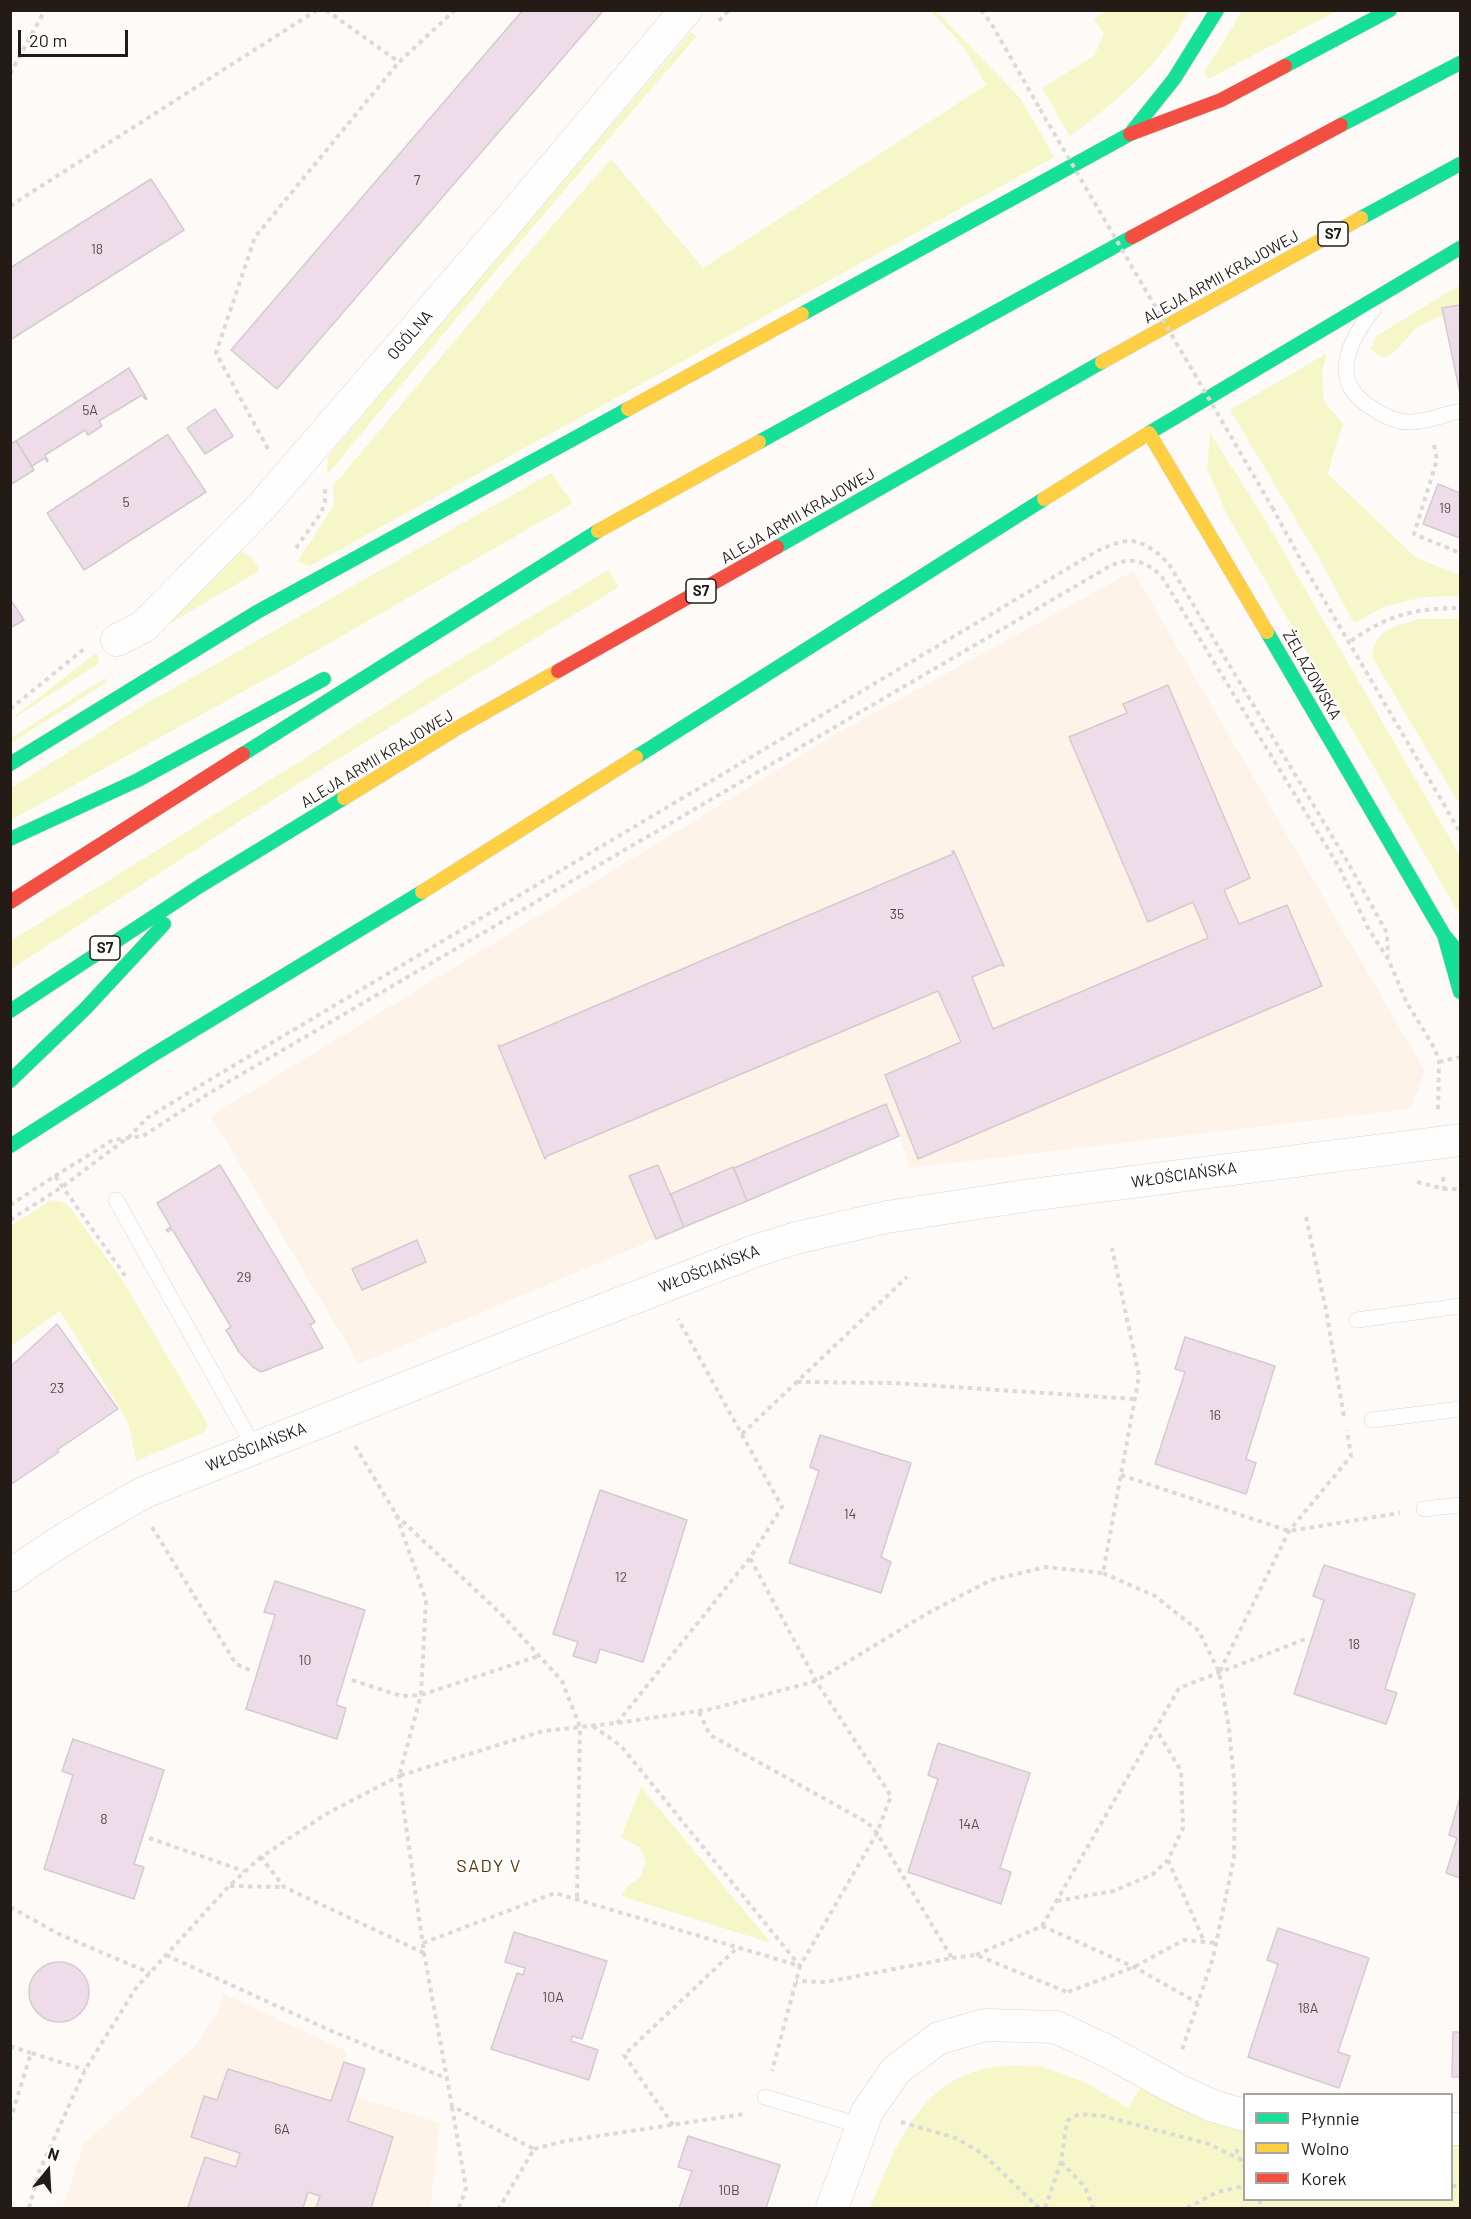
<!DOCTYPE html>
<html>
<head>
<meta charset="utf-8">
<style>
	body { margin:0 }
	#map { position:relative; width:1471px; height:2219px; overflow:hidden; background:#fdfaf8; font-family:Barlow,sans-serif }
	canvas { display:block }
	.frame { position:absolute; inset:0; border:12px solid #241b16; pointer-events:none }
	.legend { position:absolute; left:1243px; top:2093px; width:210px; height:108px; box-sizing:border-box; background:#fff; border:2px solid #a7a4a2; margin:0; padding:8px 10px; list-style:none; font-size:18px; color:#241b16 }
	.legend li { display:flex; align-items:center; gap:12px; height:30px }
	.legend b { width:30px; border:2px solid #a7a4a2 }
	.north { position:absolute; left:18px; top:2141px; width:60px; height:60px; -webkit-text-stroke:4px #fff; paint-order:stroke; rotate:18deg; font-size:16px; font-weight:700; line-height:24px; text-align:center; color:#241b16 }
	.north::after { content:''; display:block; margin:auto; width:21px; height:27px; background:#241b16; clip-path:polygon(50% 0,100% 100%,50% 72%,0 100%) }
	.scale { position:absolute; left:18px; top:30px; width:110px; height:27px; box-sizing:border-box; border:3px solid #241b16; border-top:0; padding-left:8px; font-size:18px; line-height:21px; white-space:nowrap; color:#241b16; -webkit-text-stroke:4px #fff; paint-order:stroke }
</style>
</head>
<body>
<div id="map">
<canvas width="1471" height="2219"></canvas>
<div class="frame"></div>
<ul class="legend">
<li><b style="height:8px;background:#16e098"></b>Płynnie</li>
<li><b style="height:8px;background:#ffcf43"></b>Wolno</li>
<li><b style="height:8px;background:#f24e42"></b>Korek</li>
</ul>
<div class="north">N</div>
<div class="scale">20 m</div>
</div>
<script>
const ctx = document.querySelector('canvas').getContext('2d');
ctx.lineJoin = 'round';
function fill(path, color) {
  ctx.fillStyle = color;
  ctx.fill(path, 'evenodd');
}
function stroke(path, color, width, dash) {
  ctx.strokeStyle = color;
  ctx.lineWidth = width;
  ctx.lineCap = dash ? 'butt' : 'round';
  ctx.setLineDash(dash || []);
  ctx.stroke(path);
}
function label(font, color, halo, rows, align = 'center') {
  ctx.font = font + ' Barlow,sans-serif';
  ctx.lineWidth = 4.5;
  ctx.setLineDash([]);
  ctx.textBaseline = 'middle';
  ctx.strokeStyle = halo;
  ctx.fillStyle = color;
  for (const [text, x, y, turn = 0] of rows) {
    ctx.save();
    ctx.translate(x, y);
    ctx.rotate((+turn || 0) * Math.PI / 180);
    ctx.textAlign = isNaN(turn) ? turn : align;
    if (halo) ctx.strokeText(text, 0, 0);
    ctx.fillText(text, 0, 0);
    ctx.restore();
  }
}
const education = new Path2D(`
	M1133,571L1425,1071L1410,1109L910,1168L899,1136L359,1364L211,1116L836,734Z
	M224,1994L348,2052L344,2062L365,2069L356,2097L440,2123L430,2208H63L84,2143L194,2047L217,2014Z`);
const green = new Path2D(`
	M1107,10L1189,11C1163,63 1116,102 1070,136L1042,88L1094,56L1104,34L1094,19Z
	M931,11H936L1021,99L1054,157L310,566L298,561L334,505L333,486L531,250L611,159L703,268L986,85L963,46Z
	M1241,11V10L1337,11L1208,79L1204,72L1233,27Z
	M691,32L696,37L502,263L327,475L328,457L333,450Z
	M1460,285V307C1447,314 1431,319 1418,327C1405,335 1390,373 1371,348L1376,336Z
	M1327,353L1322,372L1324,401L1343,424L1334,450L1328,474L1416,558L1460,575V596L1423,597L1386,606L1354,623L1320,560L1230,410Z
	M1210,433L1261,513L1460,856V915L1226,513L1207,468Z
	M551,473L573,503L293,664L11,820V788L144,705Z
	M237,550C249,554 255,559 259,571L169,624L165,618Z
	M608,570L619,587L302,781L11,969V941L307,757L429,678Z
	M1420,619H1460V805L1372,657C1375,628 1396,626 1420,619Z
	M96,653L99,663L11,720V719Z
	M105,678L107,682L11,743V738Z
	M51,1200L65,1203L71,1209L121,1278L207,1423L206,1429L203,1433L136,1461L128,1422L60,1311L11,1346V1226Z
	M641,1787L771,1943L621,1896L628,1885L640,1878L646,1861L639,1847L621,1837Z
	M1040,2066L1085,2082L1128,2108L1140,2088L1224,2125L1244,2128V2200H1452V2142H1460V2208H870C895,2148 919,2078 994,2067C1008,2065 1025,2067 1040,2066Z`);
const building = new Path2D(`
	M523,10H604L277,389L231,350Z
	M151,179L184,230L10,340V268Z
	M1460,305V393L1442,308Z
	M129,368L147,399H145L142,395L99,421L102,426L88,435L85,430L45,455L48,461L47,462L45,458L32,466L16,441Z
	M215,409L233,436L205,454L187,428Z
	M167,435H168L206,492L84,570L47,513Z
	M16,441L34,470L10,485V444Z
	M1438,484L1460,493V538L1423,524Z
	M10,599L24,620L10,628Z
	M1168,685L1250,878L1224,890L1239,924L1287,905L1322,986L918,1159L885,1075L961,1042L938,991L547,1156L545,1159L498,1045L501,1046L953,854L952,851H954L1004,966L1000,965L972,977L993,1029L1208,938L1193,902L1148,922L1069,737L1127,713L1123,704Z
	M886,1104L899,1136L747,1201L734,1168Z
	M220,1165L315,1322L310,1325L323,1348L261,1372L253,1367L239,1352L226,1330L231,1327L172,1229L168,1232L166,1230L171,1227L157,1203Z
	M658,1165L684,1227L656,1239L629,1176Z
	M733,1167L747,1201L684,1227L671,1194Z
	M417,1240L426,1262L362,1290L352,1269Z
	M57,1324L118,1409L57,1450L59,1452L10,1485V1367Z
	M1185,1337L1275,1366L1246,1459L1256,1463L1246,1494L1155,1464L1185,1372L1175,1369Z
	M820,1435L911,1463L881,1557L891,1562L881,1593L789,1563L819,1471L810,1467Z
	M600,1490L687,1520L643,1662L600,1649L596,1663L573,1656L578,1642L553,1634Z
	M1324,1565L1415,1594L1385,1689L1397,1693L1386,1724L1294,1694L1324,1600L1313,1596Z
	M275,1581L365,1610L336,1705L346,1708L337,1739L246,1709L275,1615L264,1612Z
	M73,1739L164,1770L134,1864L144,1867L134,1899L44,1869L73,1775L62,1771Z
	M938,1743L1030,1773L1000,1868L1011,1872L1001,1904L908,1872L938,1779L928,1775Z
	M1460,1797V1878L1446,1873L1457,1838L1449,1835Z
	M1278,1928L1369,1958L1338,2052L1350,2056L1339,2088L1248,2057L1278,1964L1267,1960Z
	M514,1932L607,1961L582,2039L572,2036L571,2041L598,2050L589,2080L491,2049L517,1973L523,1975L525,1968L505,1962Z
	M29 1992a30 30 0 1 1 60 0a30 30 0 1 1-60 0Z
	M1453,2032H1460V2077H1452Z
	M344,2062L365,2069L348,2121L393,2137L371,2208H316L320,2196L308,2192L303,2208H194L188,2207L205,2157L236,2167L240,2153L191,2137L204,2096L217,2100L228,2069L331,2101Z
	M688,2136L780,2165L766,2208H679L692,2171L678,2167Z`);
const path = new Path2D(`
	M326,10L399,62L455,10
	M981,10L991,23L1040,109
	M719,21L729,10
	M10,74L45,10
	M10,206L317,10
	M1434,445L1437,460L1414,534L1460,553
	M268,449L216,353L255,237L399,62
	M1272,507L1303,564L1460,832
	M296,548L321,513L325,502V487
	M1351,641C1387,615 1416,608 1460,608
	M10,709L84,649
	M1439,1062L1460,1057
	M55,1176L113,1140L143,1136L211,1092L1110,566C1132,556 1146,561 1162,577L1339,867L1368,928L1388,959L1407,1003L1435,1049L1439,1062L1438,1110
	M1443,1177L1444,1189
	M1417,1182L1444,1189H1460
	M10,1205L55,1176L126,1277
	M1306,1217L1326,1310L1344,1417
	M10,1220L62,1187L130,1136L147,1118L206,1082L1097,551C1107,547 1118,541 1130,541C1144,541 1162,555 1170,566L1347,861L1387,933L1388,957
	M797,1382L894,1383L1134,1399
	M742,1434L907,1277
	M355,1446L396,1514L426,1600L421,1695L399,1776L543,1731L617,1723L712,1709L816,1681L928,1613L991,1580L1046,1567L1103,1573L1139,1376L1112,1248
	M1121,1475L1289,1531L1400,1513
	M396,1515L502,1615L562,1681L580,1727L577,1899
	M152,1527L236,1664L254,1672
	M1103,1573L1155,1596L1199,1631L1219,1672L1229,1728L1235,1791L1234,1858L1213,1958L1181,2053
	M1220,1671L1289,1531L1351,1456L1347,1430
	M352,1680L401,1696L421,1695L539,1656
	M699,1712L710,1735L868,1823L877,1833L952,1958L826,1982L796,1981
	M617,1723L750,1558
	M593,1726L621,1746L800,1966L877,1833L891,1796L816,1681L750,1558L782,1507L678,1319
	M149,1838L244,1871
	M1168,1860L1204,1941
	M230,1886L283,1887
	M1057,1901L1114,1891L1153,1874L1168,1860L1183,1828L1181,1771L1156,1729
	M10,1907L61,1935L150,1973
	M1042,1926L1134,1967L1198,2003
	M423,1943L555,1893L800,1966L772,2071
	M424,1953L284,1887L261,1857L326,1814L399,1776L424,1953L452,2106L534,2149L499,2208
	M166,1955L327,2029L448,2079
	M976,1955L1042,1926L1179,1688L1308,1638
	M952,1958L976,1955L1067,1992
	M1068,1992L1134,1967L1184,1940L1216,1943
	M10,2046L31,2053
	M452,2107L466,2188L459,2208
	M10,2121L31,2053L85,2070
	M901,2122L956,2138L983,2154L1039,2208
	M673,2125L624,2055L737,1948
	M534,2149L565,2141L744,2114
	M1236,2149L1244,2167
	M1061,2162L1085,2187L1093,2208
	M1452,2186L1460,2185
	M1259,2200L1263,2208
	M29,2208L39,2172L85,2070L136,1988L229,1886L261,1857
	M1045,2208L1061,2162L1067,2121L1079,2114L1103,2116L1209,2144L1244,2161
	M1187,2208L1217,2192L1244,2186`);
const lane = new Path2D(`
	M1373,310C1348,342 1328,382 1372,408C1383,415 1397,423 1411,422C1427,422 1445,414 1460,411
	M116,1200L254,1447
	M1357,1320L1460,1306
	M1372,1420L1460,1409
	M1424,1509L1460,1505
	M765,2097L862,2126`);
const street = new Path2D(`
	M117,640L143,627L262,506L510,219L686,10
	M10,1576C53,1544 98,1518 145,1492L520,1342L755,1251L796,1238L887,1217L1031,1195L1460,1140
	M1452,2129H1460
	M832,2208L867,2112L896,2070L939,2038L985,2025L1056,2027L1107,2051L1176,2089L1213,2106L1244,2115`);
const fast = new Path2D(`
	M1285,66L1390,10
	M1341,125L1460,63
	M1361,218L1460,164
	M802,314L1130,134L1174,79L1217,10
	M1149,433L1460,248
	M759,442L1132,237
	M777,547L1102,362
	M1267,632L1444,935L1460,954
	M243,754L598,531
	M636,757L1044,499
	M10,764L257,612L628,409
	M10,839L138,780L324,679
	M1444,935L1460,992
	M10,1011L200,886L344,798
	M10,1081L85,1009L164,924
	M10,1146L151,1056L422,892`);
const slow = new Path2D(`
	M1102,362L1361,218
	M628,409L802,314
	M1044,499L1149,433L1267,632
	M598,531L759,442
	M344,798L454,730L558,671
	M422,892L636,757`);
const jam = new Path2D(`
	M1130,134L1221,100L1285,66
	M1132,237L1341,125
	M558,671L777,547
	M10,902L243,754`);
const pathBridge = new Path2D(`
	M1040,109L1272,507`);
const numberNames = [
	["7",417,180],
	["18",97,249],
	["5A",90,410],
	["5",126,502],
	["19",1445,508],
	["35",897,914],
	["29",244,1277],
	["23",57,1388],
	["16",1215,1415],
	["14",850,1514],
	["12",621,1577],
	["18",1354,1644],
	["10",305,1660],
	["8",104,1819],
	["14A",969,1824],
	["10A",553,1997],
	["18A",1308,2008],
	["6A",282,2129],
	["10B",729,2190]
];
const shields = [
	[1333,234,30],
	[701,591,30],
	[105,948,30]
];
const shieldNames = [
	["S7",1333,234],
	["S7",701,591],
	["S7",105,948]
];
const streetNames = [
	["ALEJA ARMII KRAJOWEJ",1221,277,-29],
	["OGÓLNA",410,335,-49],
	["ALEJA ARMII KRAJOWEJ",798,516,-30],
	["ŻELAZOWSKA",1312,675,60],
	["ALEJA ARMII KRAJOWEJ",377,759,-31],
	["WŁOŚCIAŃSKA",1184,1175,-8],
	["WŁOŚCIAŃSKA",709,1269,-21],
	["WŁOŚCIAŃSKA",256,1447,-22]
];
const neighbourhoodNames = [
	["SADY V",489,1866]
];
fill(education, '#fef3e8');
fill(green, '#f5f7c8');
fill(building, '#eedde8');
stroke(building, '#d2ccce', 1.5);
stroke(lane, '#dbd5d1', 16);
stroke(street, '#dbd5d1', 33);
stroke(fast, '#dbd5d1', 15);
stroke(slow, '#dbd5d1', 15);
stroke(jam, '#dbd5d1', 15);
stroke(path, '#dbdad9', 4, [4.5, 4.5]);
stroke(lane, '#fffefe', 15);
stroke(street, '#fffefe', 32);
stroke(fast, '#16e098', 14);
stroke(slow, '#ffcf43', 14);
stroke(jam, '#f24e42', 14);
stroke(pathBridge, '#dbdad9', 4, [4.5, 4.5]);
label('14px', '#564c4a', null, numberNames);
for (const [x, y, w] of shields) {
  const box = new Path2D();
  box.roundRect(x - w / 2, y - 12, w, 24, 4.5);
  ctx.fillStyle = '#fff';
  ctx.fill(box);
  stroke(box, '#241b16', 1.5);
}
label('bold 15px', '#241b16', null, shieldNames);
label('16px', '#241b16', '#fff', streetNames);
ctx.letterSpacing = '1.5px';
label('18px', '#593302', '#fff', neighbourhoodNames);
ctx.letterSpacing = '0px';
</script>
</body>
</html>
